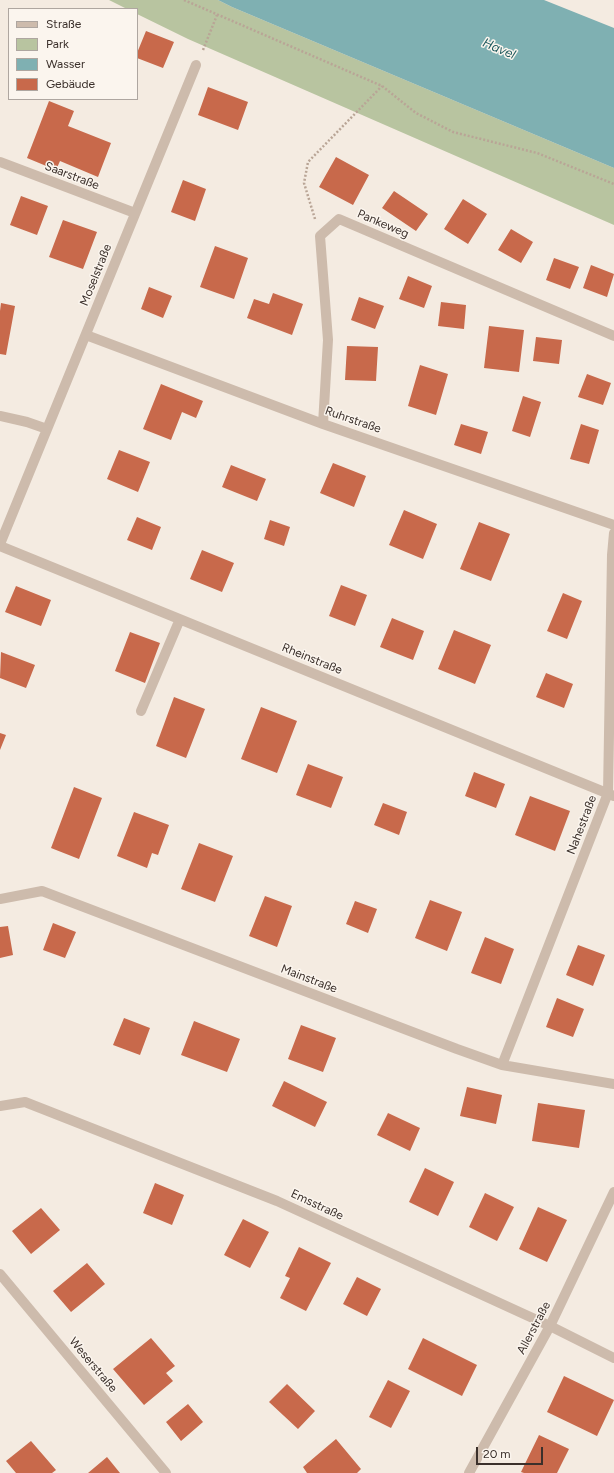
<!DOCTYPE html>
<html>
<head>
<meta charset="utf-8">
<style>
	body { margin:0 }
	#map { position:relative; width:614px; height:1473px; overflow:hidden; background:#f4ebe1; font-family:Figtree,sans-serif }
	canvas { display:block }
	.legend { position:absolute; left:8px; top:8px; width:130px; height:92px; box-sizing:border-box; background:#fbf5ee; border:1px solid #aea6a0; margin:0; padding:5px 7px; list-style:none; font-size:12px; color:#3b302b }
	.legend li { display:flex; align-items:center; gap:8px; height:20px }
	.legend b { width:20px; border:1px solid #aea6a0 }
	.scale { position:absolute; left:476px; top:1447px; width:67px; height:18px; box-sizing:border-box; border:2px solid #3b302b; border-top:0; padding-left:5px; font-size:12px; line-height:14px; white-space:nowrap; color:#3b302b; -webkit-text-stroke:3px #fbf5ee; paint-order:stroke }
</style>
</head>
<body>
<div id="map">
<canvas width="614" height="1473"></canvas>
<ul class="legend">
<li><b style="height:5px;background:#cdbbac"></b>Straße</li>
<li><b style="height:11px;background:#b8c4a0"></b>Park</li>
<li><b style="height:11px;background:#7fb0b2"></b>Wasser</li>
<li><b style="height:11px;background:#c8694b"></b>Gebäude</li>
</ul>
<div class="scale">20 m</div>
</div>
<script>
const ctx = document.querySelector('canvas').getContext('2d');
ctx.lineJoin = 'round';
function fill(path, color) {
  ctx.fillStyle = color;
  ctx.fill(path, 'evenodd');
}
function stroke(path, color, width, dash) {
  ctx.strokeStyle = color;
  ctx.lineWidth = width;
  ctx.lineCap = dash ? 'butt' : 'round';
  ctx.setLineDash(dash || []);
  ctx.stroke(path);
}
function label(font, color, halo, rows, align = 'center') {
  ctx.font = font + ' Figtree,sans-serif';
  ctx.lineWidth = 3;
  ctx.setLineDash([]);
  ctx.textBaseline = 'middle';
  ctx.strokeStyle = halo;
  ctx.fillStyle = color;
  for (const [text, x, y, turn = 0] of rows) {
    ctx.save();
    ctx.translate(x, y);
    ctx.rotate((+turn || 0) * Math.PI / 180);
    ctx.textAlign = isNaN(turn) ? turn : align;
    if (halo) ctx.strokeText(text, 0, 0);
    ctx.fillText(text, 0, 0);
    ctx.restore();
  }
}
const green = new Path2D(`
	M109,0H218L232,7L614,168V225L188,39L137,14V9H127Z`);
const water = new Path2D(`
	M218,0H544L614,28V168L232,7Z`);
const building = new Path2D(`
	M146,31L174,42L163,68L137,58V53Z
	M208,87L248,102L238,130L198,115Z
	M49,101L74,111L68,126L111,143L98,177L60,161L56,170L27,158Z
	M336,157L369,175L353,205L319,187Z
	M183,180L206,189L195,221L171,212Z
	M394,191L428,214L416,231L382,208Z
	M21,196L48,206L37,235L10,225Z
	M463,199L487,214L468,244L444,229Z
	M63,220L97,232L83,269L49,257Z
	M511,229L533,242L521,263L498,250Z
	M215,246L248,258L234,299L200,287Z
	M554,258L579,267L570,289L546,280Z
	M591,265L614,274L607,297L583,288Z
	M408,276L432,286L424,308L399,299Z
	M149,287L172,296L163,318L141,309Z
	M273,293L303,304L292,335L247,318L254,299L269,304Z
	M359,297L384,306L375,329L351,320Z
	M441,302L466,305L464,329L438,326Z
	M1,303L15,306L6,355L0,354V311Z
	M489,326L524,330L519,372L484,368Z
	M536,337L562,340L559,364L533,361Z
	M347,346L378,347L376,381L345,380Z
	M420,365L448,374L436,415L408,406Z
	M587,374L611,383L603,405L578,397Z
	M161,384L203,401L196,418L182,412L171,440L143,429Z
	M523,396L541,402L530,437L512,431Z
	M461,424L488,432L481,454L454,445Z
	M581,424L599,430L589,464L570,459Z
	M119,450L150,462L138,492L107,479Z
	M333,463L366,476L354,507L320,493Z
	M231,465L266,479L257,501L222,487Z
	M404,510L437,524L423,559L389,545Z
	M137,517L161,527L152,550L127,540Z
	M270,520L290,527L284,546L264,539Z
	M479,522L510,534L491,581L460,569Z
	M202,550L234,563L222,592L190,579Z
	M341,585L367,595L355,626L329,616Z
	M16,586L51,600L41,626L5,612Z
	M563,593L582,601L567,639L547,631Z
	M392,618L424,631L413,660L380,647Z
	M454,630L491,645L475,684L438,669Z
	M130,632L160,643L145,683L115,671Z
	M1,652L35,665L26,688L0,678Z
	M546,673L573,684L564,708L536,697Z
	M174,697L205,709L186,758L156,746Z
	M261,707L297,721L277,773L241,759Z
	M0,733L6,735L0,750Z
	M308,764L343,777L331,808L296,795Z
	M474,772L505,784L496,808L465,796Z
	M74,787L102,798L79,859L51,848Z
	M530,796L570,811L555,851L515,835Z
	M383,803L407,812L399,835L374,825Z
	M134,812L169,825L158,855L152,853L147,868L117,856Z
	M199,843L233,856L215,902L181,889Z
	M265,896L292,906L277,947L249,936Z
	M430,900L462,912L447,951L415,938Z
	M355,901L377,909L368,933L346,924Z
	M53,923L76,932L65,958L43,950Z
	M8,926L13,955L0,958V927Z
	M485,937L514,949L501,984L471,973Z
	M578,945L605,955L593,986L566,975Z
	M557,998L584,1009L573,1037L546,1027Z
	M124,1018L150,1028L140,1055L113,1045Z
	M194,1021L240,1039L227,1072L181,1055Z
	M301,1025L336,1038L323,1072L288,1059Z
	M284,1081L327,1102L315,1127L272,1106Z
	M467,1087L502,1095L496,1124L460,1116Z
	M538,1103L585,1110L579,1148L532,1141Z
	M388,1113L420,1128L410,1151L377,1135Z
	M425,1168L454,1182L438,1216L409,1202Z
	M155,1183L184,1195L172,1225L143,1213Z
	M485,1193L514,1207L497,1241L469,1227Z
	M538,1207L567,1220L547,1262L519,1249Z
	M41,1208L60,1230L31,1254L12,1231Z
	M243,1219L269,1232L250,1268L224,1255Z
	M299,1247L331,1263L306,1311L280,1298L290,1278L285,1276Z
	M87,1263L105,1284L71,1312L53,1291Z
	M357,1277L381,1289L367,1316L343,1304Z
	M151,1338L175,1366L166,1373L173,1381L144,1405L113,1369Z
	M423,1338L477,1365L462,1396L408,1369Z
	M564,1376L614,1400L597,1436L547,1412Z
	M388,1380L410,1391L391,1428L369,1417Z
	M287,1384L315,1411L298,1429L269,1402Z
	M188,1404L203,1422L181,1441L166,1422Z
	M539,1435L569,1449L557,1473H524L521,1472Z
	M336,1439L361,1469L357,1473H307L303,1467Z
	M31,1441L56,1470L52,1473H16L6,1461Z
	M107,1457L120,1473H88Z`);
const path = new Path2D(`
	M184,0L382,86L416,113L453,132L537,153L614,184
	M203,50L217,15
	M315,219L304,183L308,162L382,86`);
const minor = new Path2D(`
	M0,162L135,213
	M86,335L323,424L614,525
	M0,416L27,422L47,429
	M323,424L328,340L320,236L339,219L614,336
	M0,544L196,65
	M0,546L614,796
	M141,711L180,619
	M0,899L42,891L457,1049L502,1065L614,1084
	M502,1065L608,793L612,555L614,533
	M0,1106L25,1102L277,1201L550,1326L614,1358
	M0,1274L166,1473
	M469,1473L550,1326L614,1192`);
const streetNames = [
	["Saarstraße",72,176,21],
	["Pankeweg",383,224,23],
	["Moselstraße",96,275,-68],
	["Ruhrstraße",353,420,19],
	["Rheinstraße",312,659,22],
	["Nahestraße",582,825,-69],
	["Mainstraße",309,979,21],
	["Emsstraße",317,1205,25],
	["Allerstraße",534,1328,-62],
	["Weserstraße",93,1365,50]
];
const waterNames = [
	["Havel",499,49,23]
];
fill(green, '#b8c4a0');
fill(water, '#7fb0b2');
fill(building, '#c8694b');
stroke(path, '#b9a596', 2.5, [2, 2]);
stroke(minor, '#cdbbac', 10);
label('12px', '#3b302b', '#fbf5ee', streetNames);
label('italic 13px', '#1f5a5e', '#fbf5ee', waterNames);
</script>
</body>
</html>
